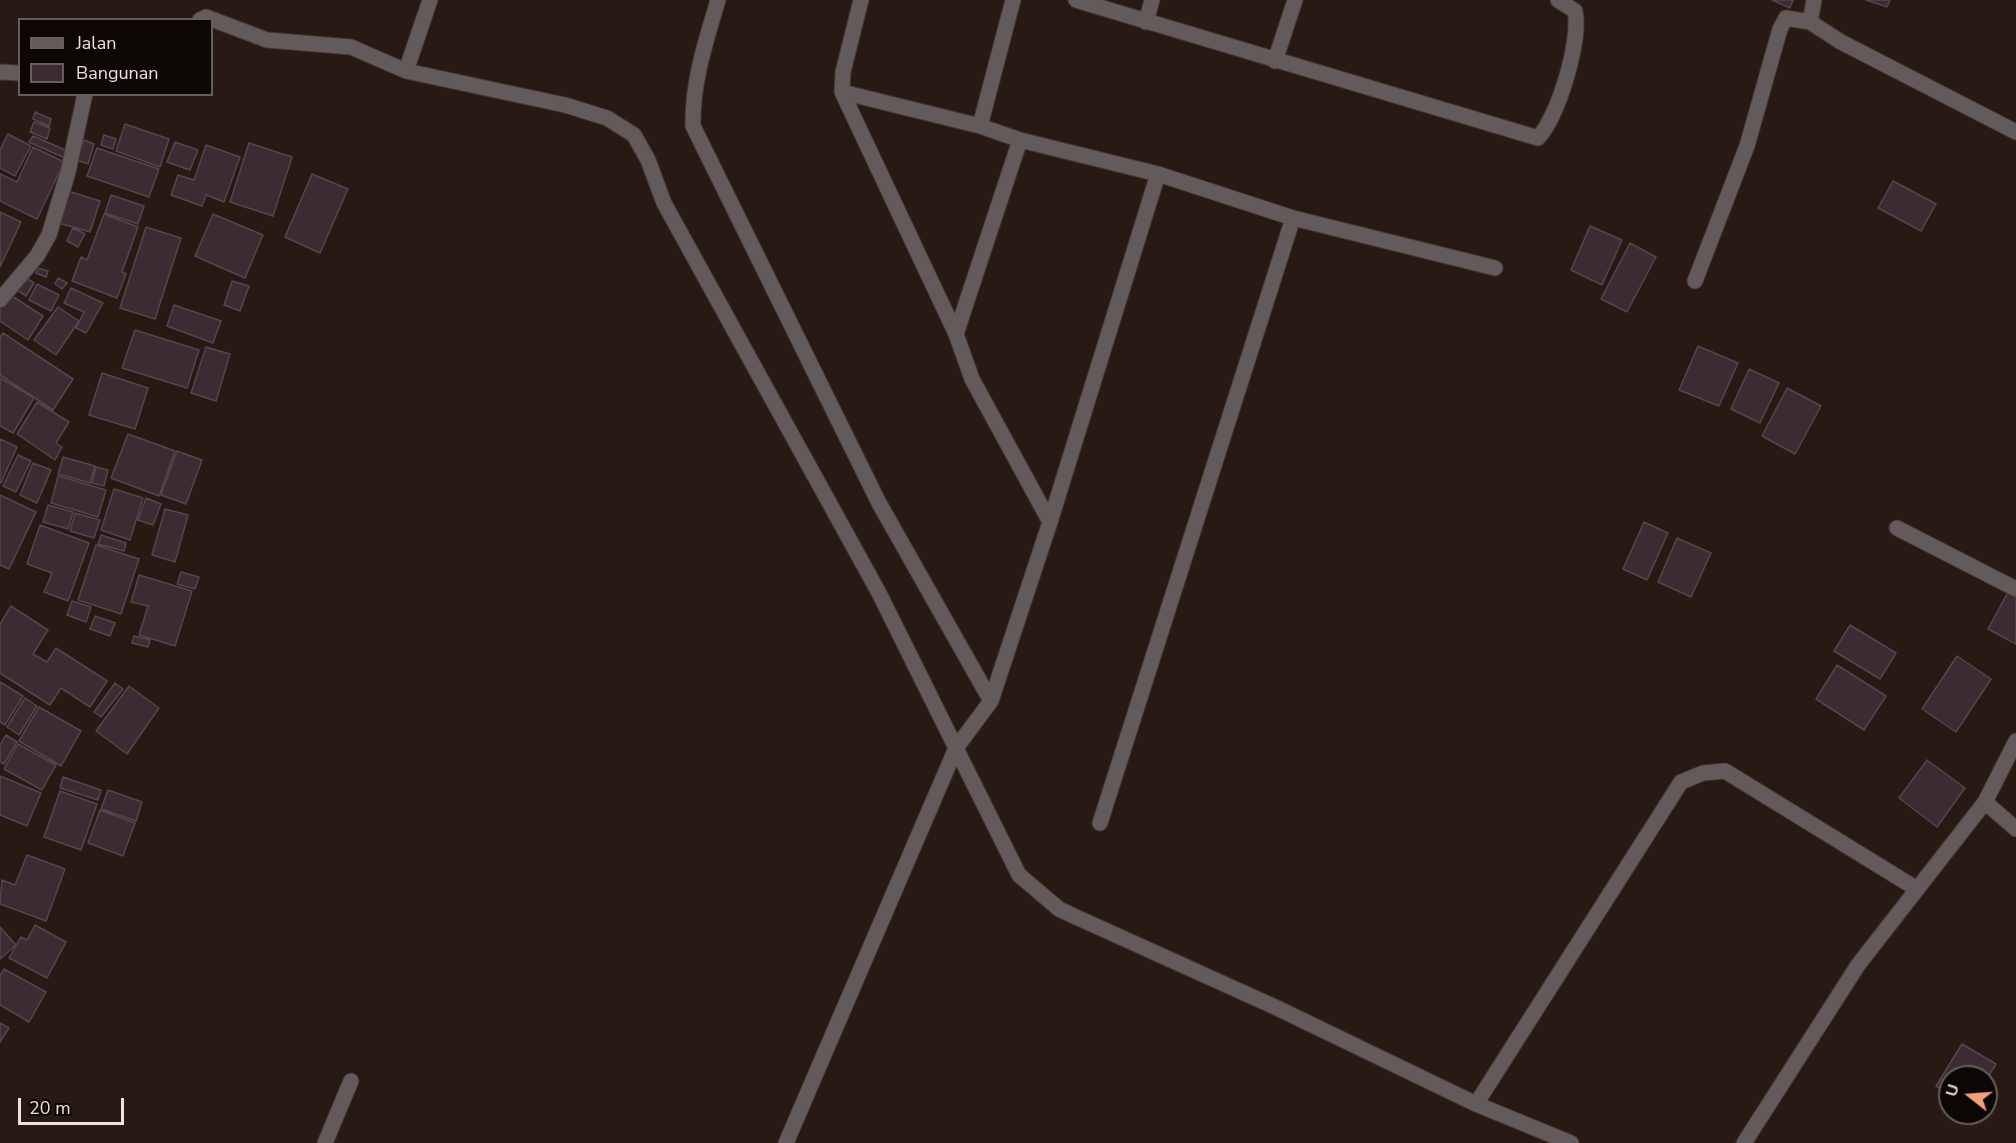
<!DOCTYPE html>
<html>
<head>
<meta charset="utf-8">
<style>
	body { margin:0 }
	#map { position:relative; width:2016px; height:1143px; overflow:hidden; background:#271913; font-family:"Nunito Sans",sans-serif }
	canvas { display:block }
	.legend { position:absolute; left:18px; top:18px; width:195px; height:78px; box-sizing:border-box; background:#0c0604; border:2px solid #665e5b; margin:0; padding:8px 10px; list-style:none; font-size:18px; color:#ece1dd }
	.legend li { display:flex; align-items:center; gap:12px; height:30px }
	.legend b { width:30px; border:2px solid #665e5b }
	.north { position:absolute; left:1938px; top:1065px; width:60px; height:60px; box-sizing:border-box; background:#0c0604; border:2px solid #665e5b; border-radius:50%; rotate:287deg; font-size:16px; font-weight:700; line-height:24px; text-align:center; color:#ece1dd }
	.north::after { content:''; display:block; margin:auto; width:21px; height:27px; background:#f1a17b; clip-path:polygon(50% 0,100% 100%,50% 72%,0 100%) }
	.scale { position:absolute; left:18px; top:1098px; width:106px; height:27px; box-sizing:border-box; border:3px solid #ece1dd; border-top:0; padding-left:8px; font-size:18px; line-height:21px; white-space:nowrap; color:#ece1dd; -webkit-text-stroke:4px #0c0604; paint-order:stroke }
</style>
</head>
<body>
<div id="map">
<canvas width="2016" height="1143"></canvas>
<ul class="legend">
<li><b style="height:8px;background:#635a5c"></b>Jalan</li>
<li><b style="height:16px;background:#3b2c34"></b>Bangunan</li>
</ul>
<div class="north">U</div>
<div class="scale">20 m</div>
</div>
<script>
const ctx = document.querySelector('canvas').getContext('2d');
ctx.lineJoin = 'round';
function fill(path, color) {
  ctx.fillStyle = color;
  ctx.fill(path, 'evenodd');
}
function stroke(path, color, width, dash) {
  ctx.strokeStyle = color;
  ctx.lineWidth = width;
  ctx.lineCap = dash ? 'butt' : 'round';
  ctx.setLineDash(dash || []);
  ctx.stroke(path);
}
const building = new Path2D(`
	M1772,0H1793L1790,8Z
	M1866,0H1890L1887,7Z
	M35,112L51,119L49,126L33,119Z
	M34,122L50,128L47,139L30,132Z
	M125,124L169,139L160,167L116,151Z
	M8,134L31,146L15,176L0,168V150Z
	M104,135L116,139L113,149L101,145Z
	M33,136L70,152L67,159L29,142Z
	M84,140L94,144L88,164L77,160Z
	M175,142L198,150L190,170L167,162Z
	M249,143L292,157L273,216L230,202Z
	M206,145L240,157L224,202L206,195L202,206L171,195L178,175L194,180Z
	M33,147L64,162L37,219L0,201V174L17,182Z
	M97,148L159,169L149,197L87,176Z
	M312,174L348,189L320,253L285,237Z
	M1893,181L1936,204L1921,231L1878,208Z
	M68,191L100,201L90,232L58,223Z
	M111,195L144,206L138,224L105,213Z
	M0,212L21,222L0,267Z
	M104,214L138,227L122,272L126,274L117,298L72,281L81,257L87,260Z
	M213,214L263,235L245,278L195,256Z
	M1590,226L1622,240L1602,285L1571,270Z
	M146,227L181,238L155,319L120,308Z
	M73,228L85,234L78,247L67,241Z
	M1630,243L1656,257L1627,312L1601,299Z
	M38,268L48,271L46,277L36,273Z
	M23,276L34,283L26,296L15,289Z
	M58,278L67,283L62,289L55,284Z
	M232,281L249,286L240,311L224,305Z
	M37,284L59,295L51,311L29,300Z
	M71,288L103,303L86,333L76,328L84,312L64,303Z
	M9,294L43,316L28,340L0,321V307Z
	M174,305L221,321L213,343L167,326Z
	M58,307L79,321L56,355L34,340Z
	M135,330L199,350L187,388L122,368Z
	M3,333L73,379L53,410L0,375V337Z
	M1698,346L1738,363L1719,406L1679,390Z
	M206,347L230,354L216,401L191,393Z
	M1749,369L1779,383L1760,423L1731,409Z
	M102,373L148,388L135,429L89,415Z
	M0,378L34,398L13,433L0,426Z
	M1787,388L1821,406L1795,454L1762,436Z
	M37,402L69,422L56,443L62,447L55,460L17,434Z
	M128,434L175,451L159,496L111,478Z
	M0,439L17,447L1,483H0Z
	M177,451L202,460L186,504L161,495Z
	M18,455L31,461L16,492L3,486Z
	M63,457L95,466L90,483L58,474Z
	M33,463L51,470L37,503L20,495Z
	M96,467L108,470L104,486L92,483Z
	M58,476L106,490L98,517L51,503Z
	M114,489L143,498L130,540L101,530Z
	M0,495L36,512L9,569L0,565Z
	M146,498L161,504L153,525L138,520Z
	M48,505L73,512L68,529L43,522Z
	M165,509L188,515L175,562L152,555Z
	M75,513L100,520L94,538L70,531Z
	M1644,522L1668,533L1647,580L1623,569Z
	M40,525L89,543L68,601L44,592L52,573L27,564Z
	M101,535L126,543L124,551L98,544Z
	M1677,538L1711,553L1691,597L1658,582Z
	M96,545L139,559L121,614L78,600Z
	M181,572L199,577L195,589L177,584Z
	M139,575L192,591L175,646L139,635L148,606L131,602Z
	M2008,592L2016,596V644L1988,629Z
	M72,601L91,607L86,622L67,615Z
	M11,606L48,630L33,654L47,662L56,648L107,681L90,707L61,688L50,705L0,673V624Z
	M95,616L115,623L110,636L90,629Z
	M1850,625L1896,653L1880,679L1834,651Z
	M134,636L150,640L148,647L132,643Z
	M1957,656L1991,679L1956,732L1922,709Z
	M1837,665L1886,696L1864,730L1816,699Z
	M0,682L23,696L5,725L0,722Z
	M115,683L123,689L101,717L94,712Z
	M129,686L159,708L127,754L96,731Z
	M25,698L37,706L19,735L7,727Z
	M39,707L81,731L61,766L19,741Z
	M6,735L17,742L4,764L0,762V745Z
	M18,744L56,765L42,790L4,769Z
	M1927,760L1965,788L1937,827L1899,798Z
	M0,776L41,793L27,826L0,815Z
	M63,777L101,790L98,800L60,788Z
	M108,790L142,802L136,821L101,809Z
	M60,791L97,804L81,850L44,837Z
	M100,810L135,823L123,856L88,843Z
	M27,855L65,869L46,921L0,904L2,880L15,885Z
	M35,925L66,942L47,978L9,958L21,937L27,940Z
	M0,927L16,945L0,959Z
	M4,969L46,992L29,1022L0,1005V976Z
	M0,1023L9,1028L0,1042Z
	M1962,1044L1996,1064L1986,1080V1077H1950V1094L1936,1086Z`);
const minor = new Path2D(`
	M718,0C706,41 692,82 693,126L879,503L991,701
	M861,0L843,72L842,92L956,334L972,379L1050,522
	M1076,0L1538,138C1559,115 1581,40 1575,11L1558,0
	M200,20L206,17L267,40L351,47L406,71L565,105L607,118L634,135L648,160L664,203L879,593L1019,875L1059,909L1076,917L1275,1007L1476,1104L1571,1143
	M1146,22L1152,0
	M1810,22L1814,0
	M1275,61L1295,0
	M406,71L430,0
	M0,72L20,73
	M842,92L980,126L1020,140L1158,174L1293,218L1495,268
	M980,126L1013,0
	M1695,281L1747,146L1780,29L1786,18L1810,22L1841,42L2016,132
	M0,300L37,256L49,235L68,172L85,94
	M956,334L1020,140
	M1897,528L2016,589
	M1985,802L2016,829
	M1100,823L1293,218
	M1476,1104L1681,782L1703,773L1725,771L1917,889
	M325,1143L351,1081
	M786,1143L956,748L991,701L1050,522L1158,174
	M1744,1143L1858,965L1985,802L2016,741`);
fill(building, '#3b2c34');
stroke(building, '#55454d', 1.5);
stroke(minor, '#43352f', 17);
stroke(minor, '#635a5c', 15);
</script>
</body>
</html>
